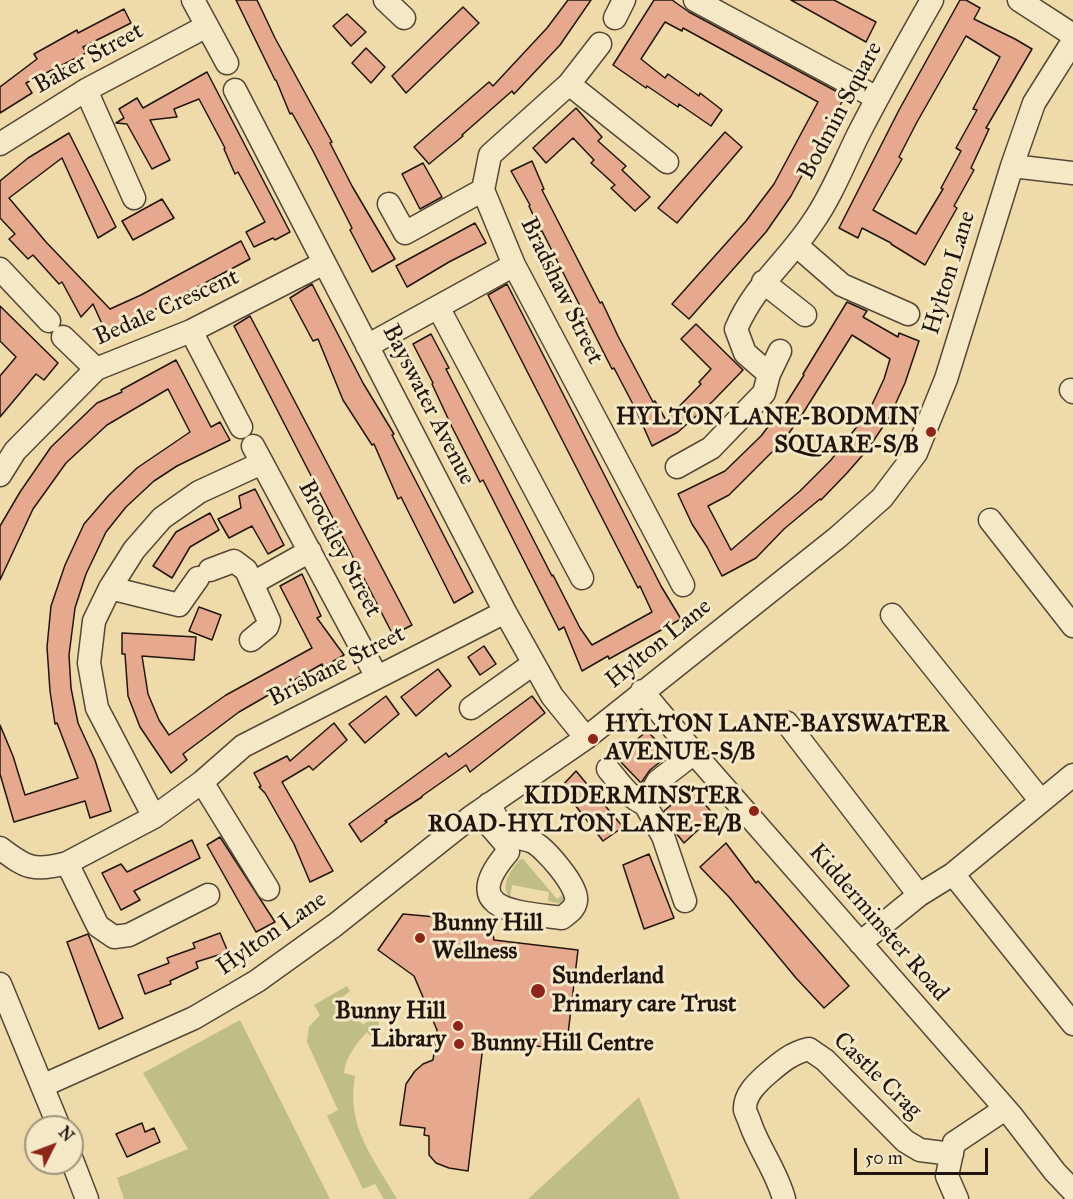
<!DOCTYPE html>
<html>
<head>
<meta charset="utf-8">
<style>
	body { margin:0 }
	#map { position:relative; width:1073px; height:1199px; overflow:hidden; background:#eedba9; font-family:"IM FELL Great Primer",serif }
	canvas { display:block }
	.north { position:absolute; left:24px; top:1115px; width:60px; height:60px; box-sizing:border-box; background:#f4e8c7; border:2px solid #9f947d; border-radius:50%; rotate:48deg; font-size:16px; font-weight:700; line-height:24px; text-align:center; color:#20160f }
	.north::after { content:''; display:block; margin:auto; width:21px; height:27px; background:#8f2418; clip-path:polygon(50% 0,100% 100%,50% 72%,0 100%) }
	.scale { position:absolute; left:854px; top:1148px; width:134px; height:27px; box-sizing:border-box; border:3px solid #20160f; border-top:0; padding-left:8px; font-size:18px; line-height:21px; white-space:nowrap; color:#20160f; -webkit-text-stroke:4px #f4e8c7; paint-order:stroke }
</style>
</head>
<body>
<div id="map">
<canvas width="1073" height="1199"></canvas>
<div class="north">N</div>
<div class="scale">50 m</div>
</div>
<script>
const ctx = document.querySelector('canvas').getContext('2d');
ctx.lineJoin = 'round';
function fill(path, color) {
  ctx.fillStyle = color;
  ctx.fill(path, 'evenodd');
}
function stroke(path, color, width, dash) {
  ctx.strokeStyle = color;
  ctx.lineWidth = width;
  ctx.lineCap = dash ? 'butt' : 'round';
  ctx.setLineDash(dash || []);
  ctx.stroke(path);
}
function label(font, color, halo, rows, align = 'center') {
  ctx.font = font + ' "IM FELL Great Primer",serif';
  ctx.lineWidth = 6;
  ctx.setLineDash([]);
  ctx.textBaseline = 'middle';
  ctx.strokeStyle = halo;
  ctx.fillStyle = color;
  for (const [text, x, y, turn = 0] of rows) {
    ctx.save();
    ctx.translate(x, y);
    ctx.rotate((+turn || 0) * Math.PI / 180);
    ctx.textAlign = isNaN(turn) ? turn : align;
    if (halo) ctx.strokeText(text, 0, 0);
    ctx.fillText(text, 0, 0);
    ctx.restore();
  }
}
const green = new Path2D(`
	M523,859L557,899L564,894V901L561,904L548,901L549,892L512,885L510,898C499,884 511,872 519,860Z
	M347,986L350,991L339,1000L363,1025L374,1016L378,1021L381,1033L375,1041L367,1032C356,1044 346,1056 344,1073L355,1076C346,1128 373,1157 397,1199H384L375,1184L363,1189L327,1116L338,1110L307,1042L309,1027L320,1015L314,1005Z
	M240,1020L330,1199H124L117,1178L188,1149L143,1073Z
	M639,1097L680,1199H528Z`);
const building = new Path2D(`
	M236,0H257L275,38L332,142L330,143L352,186L395,259L372,272L350,230L352,228L313,151L292,113L290,114L276,80H275Z
	M568,0H591L560,45L514,94L512,91L462,135L463,136L429,164L414,147L489,82L493,86L547,28Z
	M654,0H672L689,12L845,96L791,196L766,232L689,319L672,304L746,221L774,184L818,102L683,28L682,31L665,22L641,59L665,78L668,74L699,96L700,93L722,110L711,126L679,104L678,107L647,86L646,88L613,65Z
	M791,0H834L876,22L866,42Z
	M960,0H966L980,8L974,19L1015,39L1032,49L986,128L989,129L971,168L974,170L954,206L957,208L925,265L891,244V243L862,228L858,238L839,228L899,110ZM966,36L1000,57L973,109L977,110L956,148L961,151L941,188L943,189L916,234L873,210L902,159L899,157L917,122Z
	M463,7L479,23L406,93L392,76Z
	M124,9L131,23L83,47L86,53L26,83L32,93L0,113V87L37,59L34,54L77,30L78,33Z
	M347,14L366,32L351,46L333,26Z
	M366,48L385,67L371,83L352,63Z
	M207,72L290,232L275,240L273,238L254,247L246,232L265,222L238,172L235,174L224,149L225,148L199,99L174,109L177,117L150,120L170,160L152,169L127,124L116,123L124,118L119,109L137,98L143,108Z
	M576,108L602,137L598,141L626,166L622,170L650,197L635,211L611,188L615,185L591,163L594,160L573,138L546,163L533,148Z
	M725,132L742,147L677,223L658,208Z
	M69,133L116,227L98,238L62,158L9,198L46,242L110,309L141,295L241,241L250,259L107,335L93,304L81,317L62,282L59,284L33,255L28,259L9,239L15,234L0,218V181L28,158Z
	M532,161L544,189L542,190L600,303L602,302L618,336L653,402L655,401L666,420L701,384L699,382L711,369L681,339L696,324L743,370L713,401L678,432L652,446L636,410L614,368L612,369L542,231L541,232L529,206L530,205L511,171Z
	M423,163L442,197L420,209L402,174Z
	M162,199L174,218L133,240L122,221Z
	M475,223L486,243L449,262L407,287L396,266Z
	M312,284L363,383L394,434L392,435L473,592L454,603L401,497L398,499L374,444L372,445L343,400L318,339L313,341L290,298Z
	M507,284L661,586L681,619L609,659L608,656L582,671L564,627L559,630L483,480L480,482L452,427L432,384L433,383L413,344L431,334L449,368L446,369L552,576L553,575L580,628L592,645L652,612L640,586L638,588L488,295Z
	M847,302L867,311L863,317L898,337L899,333L919,341L905,383L890,416L868,449L847,473L821,500L820,499L784,529L756,558L722,576L707,547L692,524L678,494L725,471L761,436L787,402L804,375L803,374ZM852,335L890,359L884,379L869,411L831,460L800,491L731,550L708,506L729,495L783,441L800,418Z
	M0,306L58,363L44,380L36,374L0,417V376L16,357L0,341Z
	M250,316L412,625L393,635L234,326Z
	M176,360L211,427L220,422L230,440L177,466L154,481L126,507L106,532L86,574L75,608L69,655L71,688L78,723L95,760L111,811L90,818L85,801L14,822L0,774V725L13,756L25,795L78,778L57,723L55,724L50,691L47,647L51,606L65,565L84,524L109,495L137,468L190,432L168,389L107,425L66,463L33,509L0,580V526L20,492L51,447L97,403L122,392L121,390Z
	M255,489L284,545L268,554L252,526L229,538L218,519L241,508L239,496Z
	M210,513L219,530L190,547L172,578L153,566L176,532Z
	M302,574L321,616L317,618L344,655L323,667L322,664L239,712L183,754L187,760L171,773L140,727L128,696L125,654H122V633L196,637L194,660L142,656L148,694L159,720L169,735L226,695L312,648L280,586Z
	M199,607L221,615L212,640L189,631Z
	M484,646L496,664L480,675L468,657Z
	M438,669L451,686L416,716L401,697Z
	M386,696L399,714L365,743L349,724Z
	M532,696L545,713L470,772L466,765L422,796V797L385,821L387,822L361,842L349,824L446,753L449,757Z
	M334,723L347,740L313,770L309,766L282,782L333,871L310,882L294,844L265,793L259,787L261,786L254,773L287,756L290,761Z
	M647,731L670,754L650,770L641,783L616,757Z
	M576,771L623,827L603,841L561,787Z
	M691,788L714,815L684,843L676,833L664,811Z
	M220,837L275,922L256,932L207,845Z
	M192,840L200,858L134,891L140,900L121,910L102,873L121,864L127,872Z
	M726,843L756,883L758,881L849,986L824,1008L796,978L729,897L700,867Z
	M649,854L674,918L644,929L623,865Z
	M403,914L491,922L494,940L578,950L566,1051L484,1037L468,1171L449,1168L436,1163L429,1155V1136L424,1135L425,1128L400,1125L406,1084L415,1071L423,1064L433,1060L437,1030L414,976L378,950Z
	M220,933L228,952L196,962L198,968L170,981L171,984L145,994L138,975L169,963L167,958L195,948L193,943Z
	M88,934L123,1018L99,1029L67,942Z
	M142,1123L145,1132L154,1128L160,1142L127,1157L116,1134Z`);
const minor = new Path2D(`
	M193,0L227,63
	M385,0L404,18
	M695,0L877,98
	M1019,0L1073,35
	M615,18L624,0
	M600,44L569,84L490,155L483,190L514,265L683,585
	M569,84L667,162
	M86,90L134,198
	M235,90L505,612L552,696L586,738
	M0,144L86,90L207,26
	M1012,166L1073,173
	M389,204L405,233L483,190
	M796,245L842,285L908,314
	M0,269L49,321
	M763,282L805,315
	M438,307L582,578
	M191,331L241,427
	M63,337L96,369
	M367,346L514,265
	M769,374L745,353L736,329C755,284 787,262 813,222C831,197 845,161 859,133C882,88 907,44 932,0
	M1071,390L1073,392
	M253,446L377,677
	M677,467L711,448L764,393L769,374L780,351
	M0,475L15,451L96,369L191,331L324,263
	M990,520L1073,626
	M210,570L234,561L246,570L269,621L267,627L251,640
	M253,583L310,551
	M110,588L179,605L198,578
	M892,615L1041,801
	M642,691L694,753L1011,1115L1055,1172L1073,1191
	M471,708L533,664
	M787,723L919,895
	M608,769C619,782 629,798 645,804
	M202,782L268,889
	M478,812L505,843L508,852C457,911 517,912 562,918C568,913 575,909 576,901C579,887 545,848 533,842C524,838 514,839 507,832C499,824 494,813 489,804
	M154,817L97,708L89,663L94,621L110,588L134,550L162,518L199,492L262,463
	M0,848C26,868 34,872 67,863L154,817L202,782L243,746L505,612
	M67,863L98,926L114,937L129,935L208,895
	M953,874L1073,1024
	M685,901L663,836L645,804L658,781L694,753
	M860,943L919,895L953,874L1073,775
	M0,984L59,1127
	M42,1086L194,1018L257,981L335,925L471,817L586,738L838,537L882,498L916,453L946,379L1012,166L1034,103L1073,41
	M72,1160L87,1199
	M784,1199C777,1172 759,1149 750,1123C749,1119 746,1114 745,1110C744,1095 757,1083 766,1075C780,1063 791,1053 809,1049L825,1060L905,1141L920,1150L952,1154
	M957,1199L947,1176L954,1143L1005,1109`);
const markers = [
	[931,432,6,"#8f2418"],
	[593,739,6,"#8f2418"],
	[754,811,6,"#8f2418"],
	[420,938,6,"#8f2418"],
	[538,991,8,"#8f2418"],
	[458,1026,6,"#8f2418"],
	[459,1044,6,"#8f2418"]
];
const streetNames = [
	["Baker Street",89,59,-29],
	["Bodmin Square",841,111,-62],
	["Hylton Lane",950,273,-73],
	["Bradshaw Street",561,291,64],
	["Bedale Crescent",167,308,-24],
	["Bayswater Avenue",428,405,63],
	["Brockley Street",339,549,62],
	["Hylton Lane",659,644,-39],
	["Brisbane Street",337,667,-27],
	["Kidderminster Road",878,923,49],
	["Hylton Lane",272,934,-35],
	["Castle Crag",877,1076,44]
];
const poiNames = [
	["HYLTON LANE-BODMIN",919,418,"right"],
	["SQUARE-S/B",919,446,"right"],
	["HYLTON LANE-BAYSWATER",605,725],
	["AVENUE-S/B",605,753],
	["KIDDERMINSTER",742,797,"right"],
	["ROAD-HYLTON LANE-E/B",742,825,"right"],
	["Bunny Hill",432,924],
	["Wellness",432,952],
	["Sunderland",552,977],
	["Primary care Trust",552,1005],
	["Bunny Hill",446,1012,"right"],
	["Library",446,1040,"right"],
	["Bunny Hill Centre",471,1044]
];
fill(green, '#bfbe84');
fill(building, '#e7a98d');
stroke(building, '#20160f', 1.5);
stroke(minor, '#544736', 25);
stroke(minor, '#f4e8c7', 22);
for (const [x, y, r, color] of markers) {
  const dot = new Path2D();
  dot.arc(x, y, r, 0, 2 * Math.PI);
  ctx.fillStyle = color;
  ctx.fill(dot);
  stroke(dot, '#f4e8c7', 2);
}
label('24px', '#20160f', '#f4e8c7', streetNames);
label('bold 24px', '#20160f', '#f4e8c7', poiNames, 'left');
</script>
</body>
</html>
